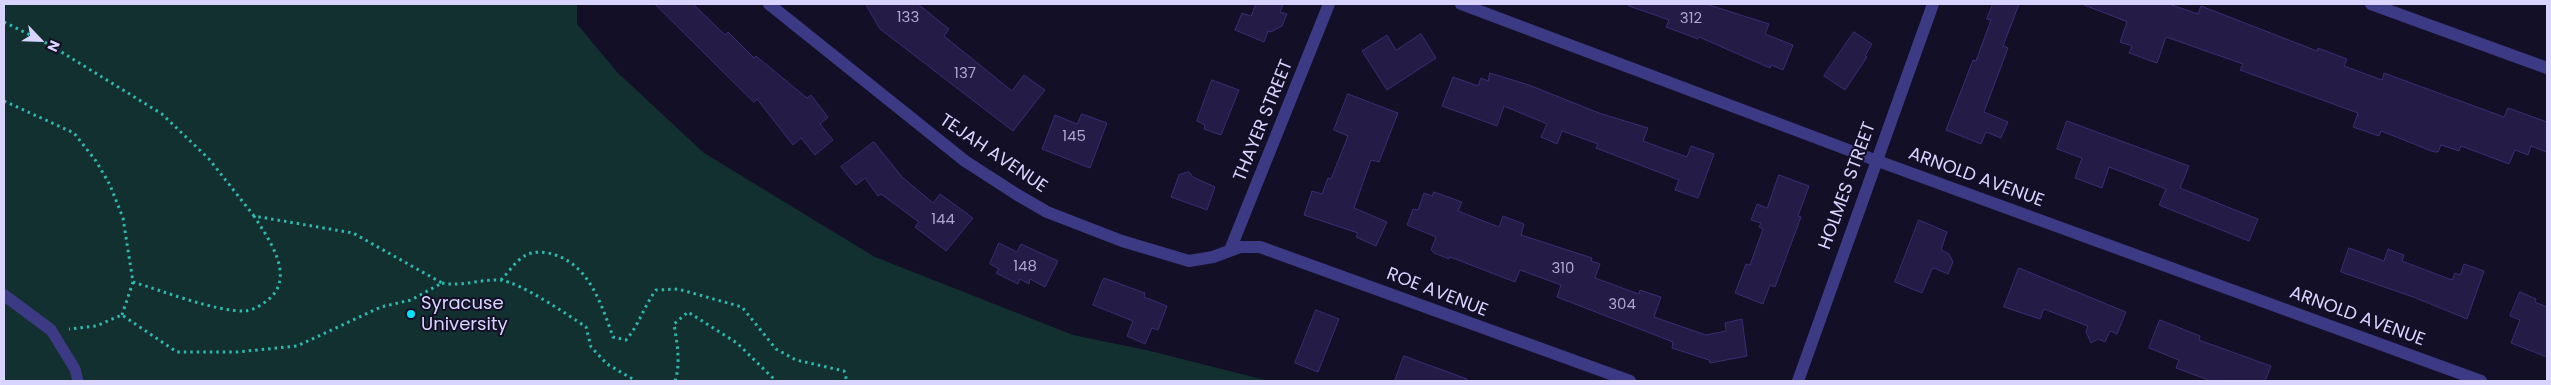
<!DOCTYPE html>
<html>
<head>
<meta charset="utf-8">
<style>
	body { margin:0 }
	#map { position:relative; width:2551px; height:385px; overflow:hidden; background:#130f26; font-family:Poppins,sans-serif }
	canvas { display:block }
	.frame { position:absolute; inset:0; border:5px solid #d9d4ff; pointer-events:none }
	.north { position:absolute; left:15px; top:15px; width:50px; height:50px; -webkit-text-stroke:4px #130f26; paint-order:stroke; rotate:114deg; font-size:14px; font-weight:700; line-height:20px; text-align:center; color:#d9d4ff }
	.north::after { content:''; display:block; margin:auto; width:18px; height:22px; background:#d9d4ff; clip-path:polygon(50% 0,100% 100%,50% 72%,0 100%) }
</style>
</head>
<body>
<div id="map">
<canvas width="2551" height="385"></canvas>
<div class="frame"></div>
<div class="north">N</div>
</div>
<script>
const ctx = document.querySelector('canvas').getContext('2d');
ctx.lineJoin = 'round';
function fill(path, color) {
  ctx.fillStyle = color;
  ctx.fill(path, 'evenodd');
}
function stroke(path, color, width, dash) {
  ctx.strokeStyle = color;
  ctx.lineWidth = width;
  ctx.lineCap = dash ? 'butt' : 'round';
  ctx.setLineDash(dash || []);
  ctx.stroke(path);
}
function label(font, color, halo, rows, align = 'center') {
  ctx.font = font + ' Poppins,sans-serif';
  ctx.lineWidth = 4;
  ctx.setLineDash([]);
  ctx.textBaseline = 'middle';
  ctx.strokeStyle = halo;
  ctx.fillStyle = color;
  for (const [text, x, y, turn = 0] of rows) {
    ctx.save();
    ctx.translate(x, y);
    ctx.rotate((+turn || 0) * Math.PI / 180);
    ctx.textAlign = isNaN(turn) ? turn : align;
    if (halo) ctx.strokeText(text, 0, 0);
    ctx.fillText(text, 0, 0);
    ctx.restore();
  }
}
const green = new Path2D(`
	M4,4H577V24L617,72L704,153L875,257L1073,335L1146,350L1269,381H4Z`);
const building = new Path2D(`
	M655,4H693L725,35L728,32L754,58L756,56L807,98L811,95L828,117L820,124L833,140L815,155L801,138L793,145L757,99L754,102Z
	M866,4H918L949,29L944,36L1012,91L1024,75L1045,90L1013,131L880,29Z
	M1256,4H1283L1280,12L1287,14L1282,26L1271,32L1268,31L1264,42L1235,30L1242,13L1251,16Z
	M1629,4H1706L1769,24L1765,34L1793,45L1783,70L1771,65L1770,68L1699,37L1698,39L1666,27L1669,20L1629,6Z
	M1993,4H2019L2003,46L2008,48L1984,112L2008,122L2001,138L1986,132L1981,144L1946,130L1973,60L1976,61L1991,20L1987,19Z
	M2082,4H2169L2198,14L2201,6L2317,51L2318,48L2347,59L2344,66L2382,80L2384,73L2504,117L2508,108L2547,122V152L2531,146L2528,155L2515,150L2509,164L2461,146L2459,151L2441,145L2438,152H2434L2381,131L2379,136L2353,127L2358,113L2240,70L2243,64L2166,37L2157,63L2129,53L2132,46L2120,42L2127,22Z
	M1854,32L1872,44L1865,56L1867,57L1845,90L1824,76Z
	M1421,34L1436,58L1387,90L1362,51L1387,35L1396,50Z
	M1490,73L1529,85L1599,113L1648,128L1643,141L1687,157L1691,146L1714,154L1698,198L1675,190L1679,180L1596,148L1598,144L1562,131L1557,144L1541,137L1547,124L1504,106L1497,126L1442,106L1453,77L1478,86L1481,78L1488,81Z
	M1212,80L1239,90L1221,135L1204,129L1205,125L1197,121Z
	M1348,94L1398,113L1379,162L1371,160L1354,208L1387,222L1376,246L1356,237L1358,233L1304,215L1312,191L1322,194L1328,178L1331,179L1348,136L1334,130Z
	M1082,114L1107,123L1090,168L1042,149L1055,115L1077,124Z
	M2067,121L2189,166L2180,188L2258,219L2249,241L2159,205L2166,189L2109,167L2102,188L2075,178L2082,158L2057,149Z
	M874,142L902,177L933,203L940,194L973,218L946,251L915,227L919,222L881,194L878,196L865,178L856,185L841,167Z
	M1189,172L1193,177L1215,187L1207,210L1171,197L1179,175Z
	M1779,175L1809,186L1798,216L1801,217L1775,287L1770,285L1763,304L1735,293L1746,264L1750,265L1763,229L1759,227L1761,223L1751,220L1757,204L1767,208Z
	M1434,192L1462,202L1458,211L1499,227L1503,216L1524,224L1521,235L1592,258L1591,261L1600,264L1595,278L1639,294L1640,290L1661,297L1654,317L1706,335L1726,331L1725,323L1742,319L1747,356L1710,363L1709,360L1672,348L1673,342L1557,297L1561,285L1520,270L1515,282L1450,257L1449,259L1434,253L1431,250L1436,237L1407,225L1413,209L1418,210L1424,193L1432,196Z
	M1919,220L1947,232L1941,250L1949,254L1953,262L1948,274L1934,268L1932,269L1922,293L1895,282Z
	M999,243L1017,252L1021,244L1058,261L1045,287L1030,279L1029,284L1020,279L1018,284L996,273L999,269L990,264Z
	M2349,248L2384,261L2388,249L2404,255L2402,261L2452,280L2455,273L2460,275L2464,264L2484,271L2467,319L2416,298L2341,272Z
	M2019,268L2126,312L2117,334L2110,331L2105,342L2098,339L2091,343L2086,332L2088,326L2044,309L2040,319L2004,307Z
	M1104,278L1145,293L1144,297L1167,306L1158,330L1152,328L1145,344L1127,336L1133,321L1093,305Z
	M2520,292L2536,299L2535,302L2547,307V357L2511,343L2520,320L2510,316Z
	M1316,310L1339,319L1318,372L1295,363Z
	M2160,320L2200,336L2199,340L2271,366L2265,381H2211L2176,368L2179,360L2149,348Z
	M1404,356L1467,379V381H1395Z`);
const path = new Path2D(`
	M4,22L50,45L162,114L209,159L254,216L353,233L442,283L411,300L381,307L297,346L237,352H177L122,315L96,326L69,329
	M4,101L74,133L96,161L110,185L123,218L133,282L122,315
	M501,280C507,274 513,265 519,260C528,252 537,251 548,253C588,261 601,303 613,337L626,340C639,325 644,306 656,290L678,289L742,307L776,349L796,360L844,371L847,381
	M133,282C163,291 216,312 246,311C254,310 263,304 269,299C296,276 268,238 254,216
	M442,283C461,287 480,279 500,280C520,282 568,315 586,327L591,347L607,364L636,381
	M675,381C681,363 677,343 674,324L688,312L737,343L776,381`);
const service = new Path2D(`
	M51,330L75,369L78,381`);
const minor = new Path2D(`
	M769,4L965,161L1016,194L1047,212L1122,241L1189,261L1213,257L1240,247H1260L1630,381
	M1461,4L1875,160L2481,381
	M2371,4L2547,68
	M1230,250L1329,4
	M4,295L51,330
	M1798,381L1933,4`);
const markers = [
	[411,314,5,"#00e5ff"]
];
const numberNames = [
	["133",908,18],
	["312",1691,19],
	["137",965,74],
	["145",1074,137],
	["144",943,220],
	["148",1025,267],
	["310",1563,269],
	["304",1622,305]
];
const streetNames = [
	["THAYER STREET",1264,121,-68],
	["TEJAH AVENUE",993,154,34],
	["ARNOLD AVENUE",1976,178,20],
	["HOLMES STREET",1848,186,-70],
	["ROE AVENUE",1437,293,21],
	["ARNOLD AVENUE",2357,317,20]
];
const poiNames = [
	["Syracuse",421,304],
	["University",421,325]
];
fill(green, '#12302f');
fill(building, '#241b47');
stroke(building, '#3b2d73', 1);
stroke(path, '#2fb8b0', 3, [2.5, 4]);
stroke(service, '#3d3a85', 11);
stroke(minor, '#3d3a85', 12);
for (const [x, y, r, color] of markers) {
  const dot = new Path2D();
  dot.arc(x, y, r, 0, 2 * Math.PI);
  ctx.fillStyle = color;
  ctx.fill(dot);
  stroke(dot, '#130f26', 2);
}
label('15px', '#aca6d1', null, numberNames);
label('18px', '#d9d4ff', '#130f26', streetNames);
label('18px', '#d9d4ff', '#130f26', poiNames, 'left');
</script>
</body>
</html>
